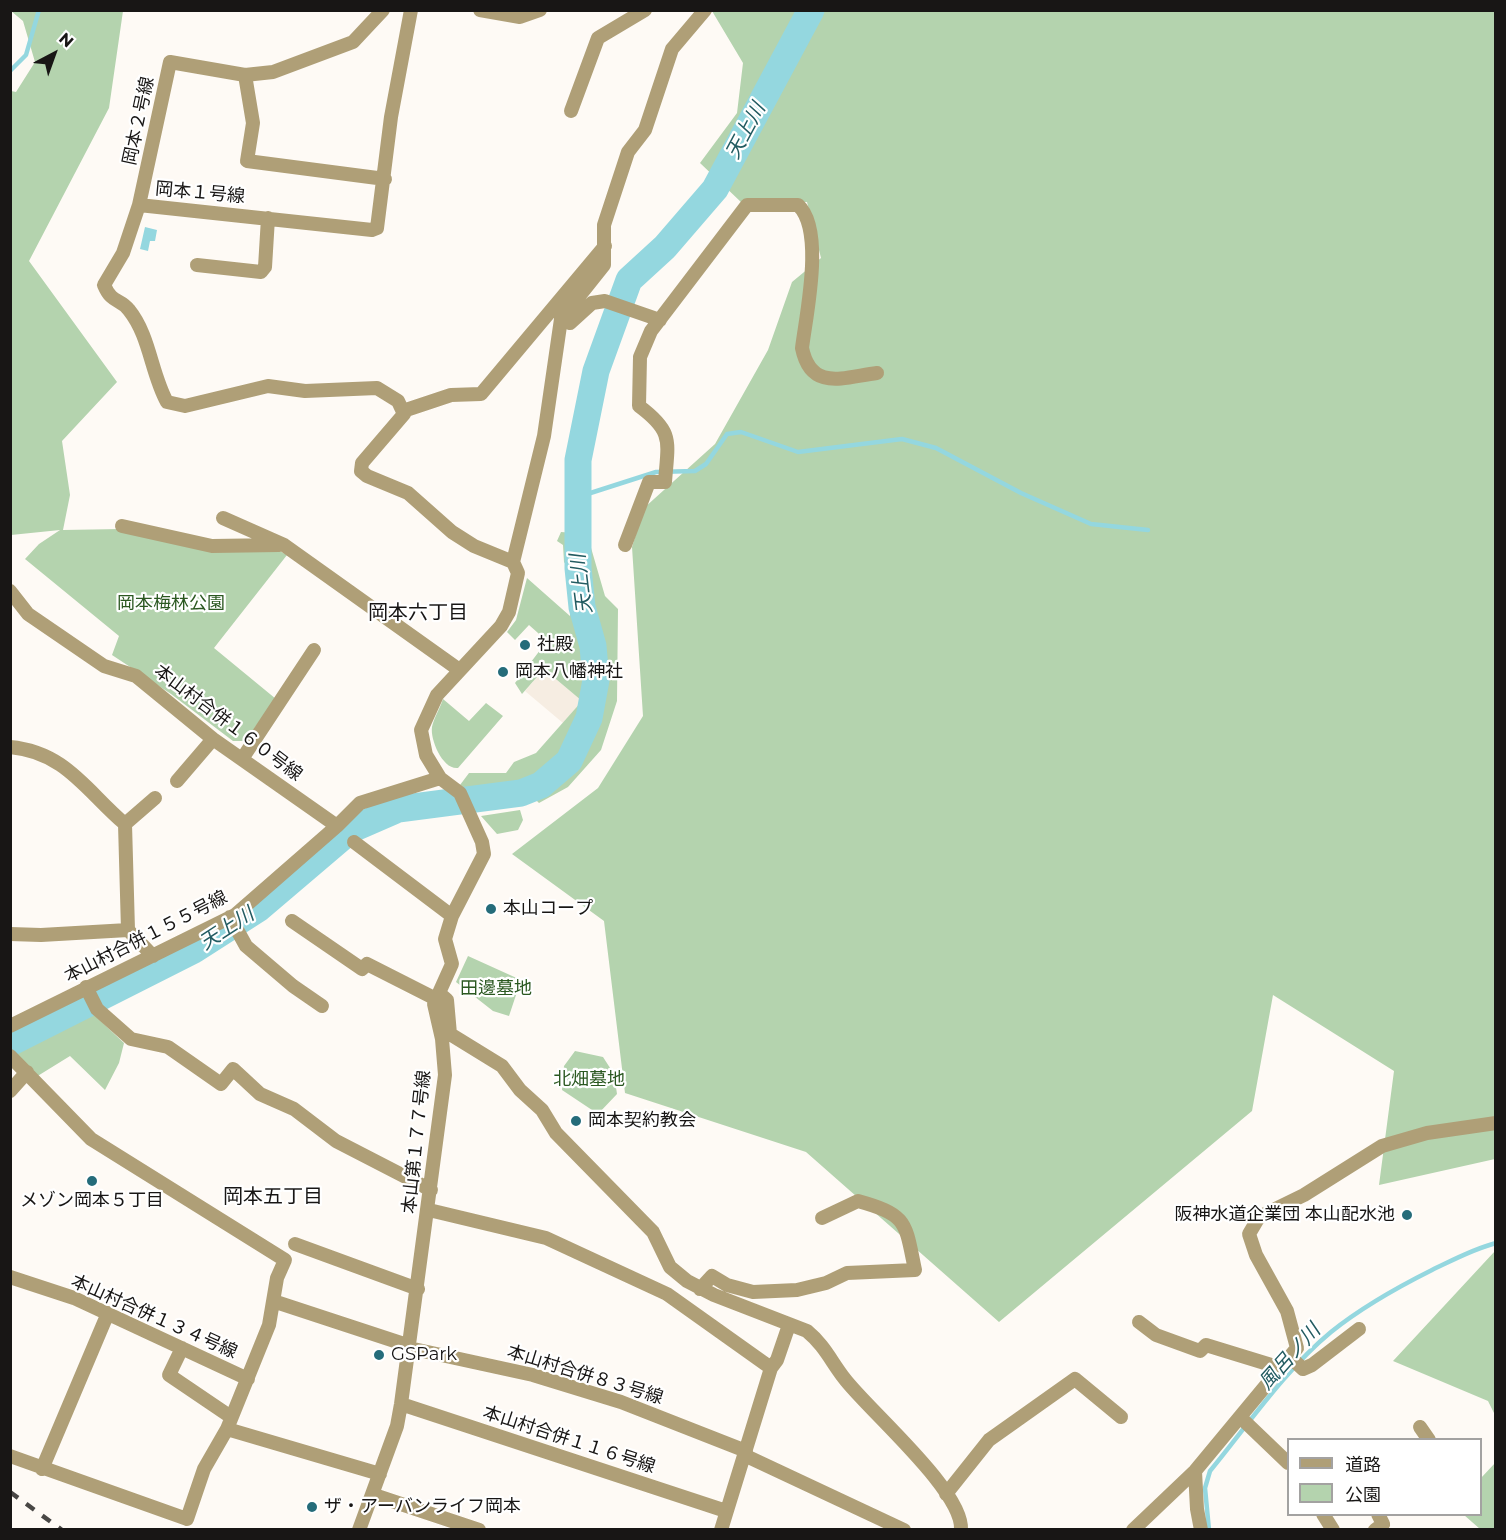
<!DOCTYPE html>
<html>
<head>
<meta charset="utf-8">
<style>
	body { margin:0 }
	#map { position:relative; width:1506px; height:1540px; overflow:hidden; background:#fefaf5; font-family:Montserrat,"Noto Sans JP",sans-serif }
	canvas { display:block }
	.frame { position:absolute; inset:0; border:12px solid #181615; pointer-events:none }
	.legend { position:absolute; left:1287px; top:1438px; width:195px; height:78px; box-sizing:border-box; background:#fff; border:2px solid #a3a2a1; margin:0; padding:8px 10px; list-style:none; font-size:18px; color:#181615 }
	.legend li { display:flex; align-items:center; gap:12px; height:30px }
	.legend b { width:30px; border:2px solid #a3a2a1 }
	.north { position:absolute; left:24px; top:24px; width:60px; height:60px; -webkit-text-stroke:4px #fff; paint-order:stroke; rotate:41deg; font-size:16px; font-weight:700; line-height:24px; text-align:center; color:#181615 }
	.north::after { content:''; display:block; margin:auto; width:21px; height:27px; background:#181615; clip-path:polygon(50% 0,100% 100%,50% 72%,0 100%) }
</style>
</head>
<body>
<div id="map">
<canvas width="1506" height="1540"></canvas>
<div class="frame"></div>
<ul class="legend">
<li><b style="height:8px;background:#af9f77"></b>道路</li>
<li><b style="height:16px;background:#b4d3ae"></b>公園</li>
</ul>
<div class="north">N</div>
</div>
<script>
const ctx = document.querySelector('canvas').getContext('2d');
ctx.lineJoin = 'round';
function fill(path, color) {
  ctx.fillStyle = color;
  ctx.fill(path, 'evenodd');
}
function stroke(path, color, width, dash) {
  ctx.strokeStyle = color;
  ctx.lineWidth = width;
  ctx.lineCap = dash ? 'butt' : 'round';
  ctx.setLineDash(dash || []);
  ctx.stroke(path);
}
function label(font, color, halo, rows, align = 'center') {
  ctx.font = font + ' Montserrat,"Noto Sans JP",sans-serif';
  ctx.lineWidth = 4.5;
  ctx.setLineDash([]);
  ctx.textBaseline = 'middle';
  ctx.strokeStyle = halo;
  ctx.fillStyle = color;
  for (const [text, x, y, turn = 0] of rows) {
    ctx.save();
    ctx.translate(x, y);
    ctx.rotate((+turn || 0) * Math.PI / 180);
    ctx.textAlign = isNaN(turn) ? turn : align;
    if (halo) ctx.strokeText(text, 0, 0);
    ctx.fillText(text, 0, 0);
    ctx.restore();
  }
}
const built = new Path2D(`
	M544,669L582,701L563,723L525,691Z`);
const green = new Path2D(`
	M11,11H123L109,108L29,261L117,382L62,441L70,495L63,530L121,529L276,549L287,555L214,648L276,699L245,741H233L171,694L112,655L119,636L25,559L39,544L60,530L11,535V91L16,92L35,62L23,21Z
	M712,11H1495V1159L1379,1185L1394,1071L1273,995L1252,1111L999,1322L806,1152L625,1093L604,921L512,854L598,788L643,716L632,547L644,508L715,444L768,350L792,282L821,258L807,202L742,203L700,163L737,113L743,63Z
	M561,532L587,534L605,596L618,609L617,701L601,750L568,787L539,803L536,800L569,771L588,749L587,736C569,743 560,757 545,768C525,784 499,790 474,795L460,785L469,773H506L514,762L536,753L582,701L544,669L522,694L515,683L547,641L529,625L515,640L507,632L516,620L527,578L570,616L573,574L564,562L563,545L557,541Z
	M443,699L469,721L486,703L503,716L458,768C443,770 430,740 432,727C434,718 440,708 443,699Z
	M520,810L523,820L518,830L497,834L481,816Z
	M468,956L521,980L509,1016L493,1011L456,982Z
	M92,1013L124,1043L119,1063L105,1090L70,1056L36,1077L13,1052Z
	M575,1051L603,1057L614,1074L617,1094L598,1114L562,1090L564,1066Z
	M1495,1251V1415L1488,1401L1393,1361Z
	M1495,1463V1529H1480L1464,1515L1480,1514L1481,1478Z`);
const water = new Path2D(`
	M145,227L157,230L155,241H150L148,251L140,249Z`);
const stream = new Path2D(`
	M10,71L26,55L39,10
	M578,497L656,472L695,471L706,464L727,434L741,432L798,452L902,439L936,448L1021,493L1091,524L1148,530
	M1209,1530L1205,1488L1210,1471C1247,1426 1286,1369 1331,1332C1362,1307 1396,1288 1432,1270C1453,1260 1473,1249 1496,1243`);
const river = new Path2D(`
	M10,1043L194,950L258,909L352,829L398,809L521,793L541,785L569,761L589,718L596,680L593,646L582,607L578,568V460L596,371L629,280L665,247L715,189L811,10`);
const minor = new Path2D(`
	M383,10L353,42L273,72L245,75L170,62L139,205L123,253L104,285C112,304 120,298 129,310C150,336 151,373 167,402L185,406L268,386L305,391L377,388L398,401L404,414L362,463L361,471L367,476L408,493L452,532L474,546L513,562
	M480,10L520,17L540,10
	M245,75L253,123L247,161L385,179
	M571,111L598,38L645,10
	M139,205L372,230L377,228L391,117L411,10
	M197,265L261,272L265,267L268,218
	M561,319L604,265V225L628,152L645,130L672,49L705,10
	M403,411L451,395L481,394L605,246
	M223,518L284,545L458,669
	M122,526L212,546L279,545
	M625,545L649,482H665C668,441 674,432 639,406L640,357L651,331L747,205H798C825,230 806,315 802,348C811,392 844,377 877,373
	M513,562L544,436L561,319L570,323L592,303L605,301L660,320
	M10,591L28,614L104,666L136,676L213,739L337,826
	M10,747C66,752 87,792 125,824
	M242,759L314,650
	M177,781L213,739
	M125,824L128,930
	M125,824L155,798
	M354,842L452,916
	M230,917L246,946L293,986L322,1006
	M292,921L362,969L367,964L436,999
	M10,934L41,935L128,930L153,956
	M86,987L97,1009L131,1039L168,1047L221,1084L233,1069L260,1094L294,1109L336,1141L431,1190
	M439,993L447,1000L450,1034L502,1066L520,1090L542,1110L556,1133L653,1232L670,1267L687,1281L714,1295L807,1331C824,1345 831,1361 844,1378C867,1409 964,1491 961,1530
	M10,1026L235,915L337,826L360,803L440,778
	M10,1056L91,1139L285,1260L277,1278L269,1325L227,1429L204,1469L187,1519L10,1456
	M10,1091L27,1072
	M429,1210L546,1238L667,1294L771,1368
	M295,1244L418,1289
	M10,1277L74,1298L248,1379
	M700,1289L712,1276L727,1285L753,1292L797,1290L826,1283L847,1273L915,1270C905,1222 908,1215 858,1201L822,1218
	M273,1301L410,1346
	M1139,1322L1156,1335L1200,1351L1206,1345L1281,1368
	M182,1348L169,1375L231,1417
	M409,1348L533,1375L621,1402L746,1451
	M1290,1357L1303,1369L1312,1365L1359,1329
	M401,1404L726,1511
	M1240,1417L1288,1463
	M1420,1427L1429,1440
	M227,1429L380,1474
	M744,1455L904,1530
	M42,1469L108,1313
	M1195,1471L1197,1509L1201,1530
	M946,1494L989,1440L1075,1379L1121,1417
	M374,1495L479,1530
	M1323,1514L1333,1530
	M359,1530L397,1426L401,1404L445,1075L442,1039L434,1004L452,964L445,939L452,916L484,854L482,842L460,793L440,778L426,755L421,730L437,695L501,626L509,612L518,573L513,562
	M721,1530L771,1368L777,1360L789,1325
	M1133,1530L1195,1471L1297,1348L1287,1311L1256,1255L1249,1234L1259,1217L1304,1195L1382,1146L1427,1133L1496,1123
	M1375,1530L1383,1524L1378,1514`);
const rail = new Path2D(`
	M10,1492L62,1530`);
const markers = [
	[525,645,6,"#256c7a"],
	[503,672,6,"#256c7a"],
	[491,909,6,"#256c7a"],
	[576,1121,6,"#256c7a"],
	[92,1181,6,"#256c7a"],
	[1407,1215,6,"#256c7a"],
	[379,1355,6,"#256c7a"],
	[312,1507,6,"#256c7a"]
];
const streetNames = [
	["岡本２号線",139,121,-78],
	["岡本１号線",200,193,5],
	["本山村合併１６０号線",228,723,37],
	["本山村合併１５５号線",146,937,-27],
	["本山第１７７号線",417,1142,-84],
	["本山村合併１３４号線",154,1317,24],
	["本山村合併８３号線",585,1375,17],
	["本山村合併１１６号線",569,1440,18]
];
const parkNames = [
	["岡本梅林公園",171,604],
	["田邊墓地",496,989],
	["北畑墓地",589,1080]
];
const poiNames = [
	["社殿",537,645],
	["岡本八幡神社",515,672],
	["本山コープ",503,909],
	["岡本契約教会",588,1121],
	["メゾン岡本５丁目",92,1201,"center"],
	["阪神水道企業団 本山配水池",1395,1215,"right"],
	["GSPark",391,1355],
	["ザ・アーバンライフ岡本",324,1507]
];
const waterNames = [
	["天上川",746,131,-62],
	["天上川",582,584,-97],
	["天上川",227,929,-33],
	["風呂ノ川",1290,1357,-48]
];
const neighbourhoodNames = [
	["岡本六丁目",418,613],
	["岡本五丁目",273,1197]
];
fill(built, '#f6ede2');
fill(green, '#b4d3ae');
fill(water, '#94d7df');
stroke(stream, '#94d7df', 4.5);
stroke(river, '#94d7df', 27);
stroke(minor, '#af9f77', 14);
stroke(rail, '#494745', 4.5, [10, 10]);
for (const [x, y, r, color] of markers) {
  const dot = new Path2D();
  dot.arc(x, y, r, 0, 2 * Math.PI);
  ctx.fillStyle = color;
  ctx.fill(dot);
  stroke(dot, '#fff', 2);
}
label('18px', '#181615', '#fff', streetNames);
label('18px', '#2b5821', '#fff', parkNames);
label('18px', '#181615', '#fff', poiNames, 'left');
label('italic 20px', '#225b61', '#fff', waterNames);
label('20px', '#181615', '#fff', neighbourhoodNames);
</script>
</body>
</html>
